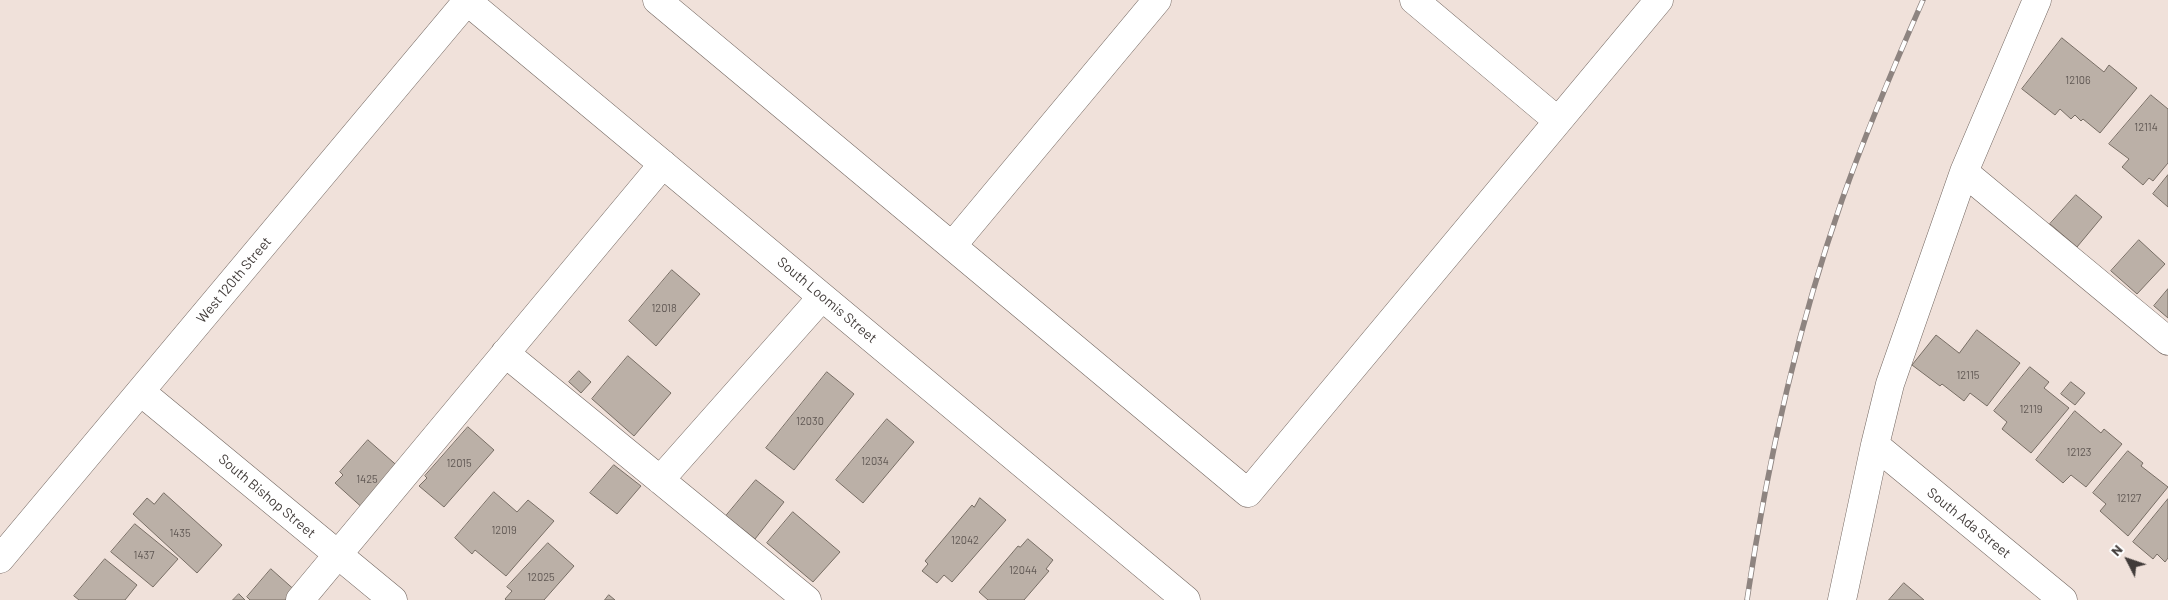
<!DOCTYPE html>
<html>
<head>
<meta charset="utf-8">
<style>
	body { margin:0 }
	#map { position:relative; width:2168px; height:600px; overflow:hidden; background:#f0e1da; font-family:Barlow,sans-serif }
	canvas { display:block }
	.north { position:absolute; left:2103px; top:535px; width:50px; height:50px; -webkit-text-stroke:4px #fff; paint-order:stroke; rotate:311deg; font-size:14px; font-weight:700; line-height:20px; text-align:center; color:#413b39 }
	.north::after { content:''; display:block; margin:auto; width:18px; height:22px; background:#413b39; clip-path:polygon(50% 0,100% 100%,50% 72%,0 100%) }
</style>
</head>
<body>
<div id="map">
<canvas width="2168" height="600"></canvas>
<div class="north">N</div>
</div>
<script>
const ctx = document.querySelector('canvas').getContext('2d');
ctx.lineJoin = 'round';
function fill(path, color) {
  ctx.fillStyle = color;
  ctx.fill(path, 'evenodd');
}
function stroke(path, color, width, dash) {
  ctx.strokeStyle = color;
  ctx.lineWidth = width;
  ctx.lineCap = dash ? 'butt' : 'round';
  ctx.setLineDash(dash || []);
  ctx.stroke(path);
}
function label(font, color, halo, rows, align = 'center') {
  ctx.font = font + ' Barlow,sans-serif';
  ctx.lineWidth = 5;
  ctx.setLineDash([]);
  ctx.textBaseline = 'middle';
  ctx.strokeStyle = halo;
  ctx.fillStyle = color;
  for (const [text, x, y, turn = 0] of rows) {
    ctx.save();
    ctx.translate(x, y);
    ctx.rotate((+turn || 0) * Math.PI / 180);
    ctx.textAlign = isNaN(turn) ? turn : align;
    if (halo) ctx.strokeText(text, 0, 0);
    ctx.fillText(text, 0, 0);
    ctx.restore();
  }
}
const building = new Path2D(`
	M2062,38L2104,72L2109,65L2137,88L2100,133L2083,119L2081,121L2075,115L2071,119L2060,109L2055,115L2022,89Z
	M2151,95L2168,109V163L2153,181L2149,178L2143,185L2122,167L2129,159L2109,144Z
	M2168,175V207L2153,194Z
	M2076,195L2102,217L2077,247L2050,224Z
	M2139,240L2165,264L2137,294L2111,271Z
	M672,270L700,294L656,346L629,321Z
	M2168,289V318L2154,306Z
	M1977,330L2020,363L1987,406L1970,393L1964,401L1942,384L1940,386L1912,365L1936,335L1959,353Z
	M628,356L671,393L634,436L592,399Z
	M2030,367L2049,382L2044,388L2069,408L2031,453L2002,429L2007,422L1994,411Z
	M579,371L591,382L581,393L569,382Z
	M827,372L854,394L794,470L766,448Z
	M2071,382L2085,393L2075,405L2061,394Z
	M2075,411L2101,433L2104,429L2122,444L2086,487L2071,475L2063,483L2036,460Z
	M887,419L914,442L863,503L836,480Z
	M468,427L494,450L444,507L419,486L427,478L425,476Z
	M368,440L402,470L366,511L335,483L343,475L340,472Z
	M2128,451L2143,463L2141,466L2168,487L2128,536L2100,511L2106,504L2093,493Z
	M614,465L641,486L617,514L590,493Z
	M756,480L784,502L755,539L726,516Z
	M494,492L517,512L528,500L554,521L506,576L475,550L472,554L455,538Z
	M164,493L222,545L197,573L133,514L147,498L154,504Z
	M980,498L1006,520L952,582L944,575L937,583L922,571L928,564L925,561L972,505L974,507Z
	M2168,499V558L2165,562L2157,554L2153,559L2133,542Z
	M793,512L840,552L813,582L767,543Z
	M135,524L178,559L153,587L111,552Z
	M1028,539L1053,560L1046,569L1049,571L1024,600H988L979,592L1018,546L1020,547Z
	M548,543L574,566L544,600H506L505,599L512,591L507,587Z
	M105,559L137,585L125,600H79L74,596Z
	M271,569L298,593L292,600H250L247,597Z
	M1904,583L1924,600H1889Z
	M239,594L245,600H233Z
	M609,595L615,600H605Z`);
const minor = new Path2D(`
	M657,0L952,246L1157,0
	M1414,0L1558,121
	M467,1L1186,600
	M1964,172L2168,341
	M952,246L1248,493L1659,0
	M505,353L807,600
	M141,392L393,600
	M1875,445L2063,600
	M660,480L822,297
	M0,559L468,0
	M300,600L663,164
	M1842,600L1875,445L1890,384L1964,172L2037,0`);
const rail = new Path2D(`
	M1747,600C1767,464 1797,329 1842,200C1866,132 1894,66 1923,0`);
const numberNames = [
	["12106",2078,80],
	["12114",2146,127],
	["12018",664,308],
	["12115",1968,375],
	["12119",2031,409],
	["12030",810,421],
	["12123",2079,452],
	["12034",875,461],
	["12015",459,463],
	["1425",367,479],
	["12127",2129,498],
	["12019",504,530],
	["1435",180,533],
	["12042",965,540],
	["1437",144,555],
	["12044",1023,570],
	["12025",541,577]
];
const streetNames = [
	["West 120th Street",234,280,-50],
	["South Loomis Street",827,300,40],
	["South Bishop Street",267,496,40],
	["South Ada Street",1969,523,39]
];
fill(building, '#bbb0a7');
stroke(building, '#786e65', 1);
stroke(minor, '#736761', 29);
stroke(minor, '#fff', 28);
stroke(rail, '#8e8480', 5.5);
stroke(rail, '#fff', 4, [11]);
label('11px', '#605854', null, numberNames);
label('14px', '#413b39', '#fff', streetNames);
</script>
</body>
</html>
